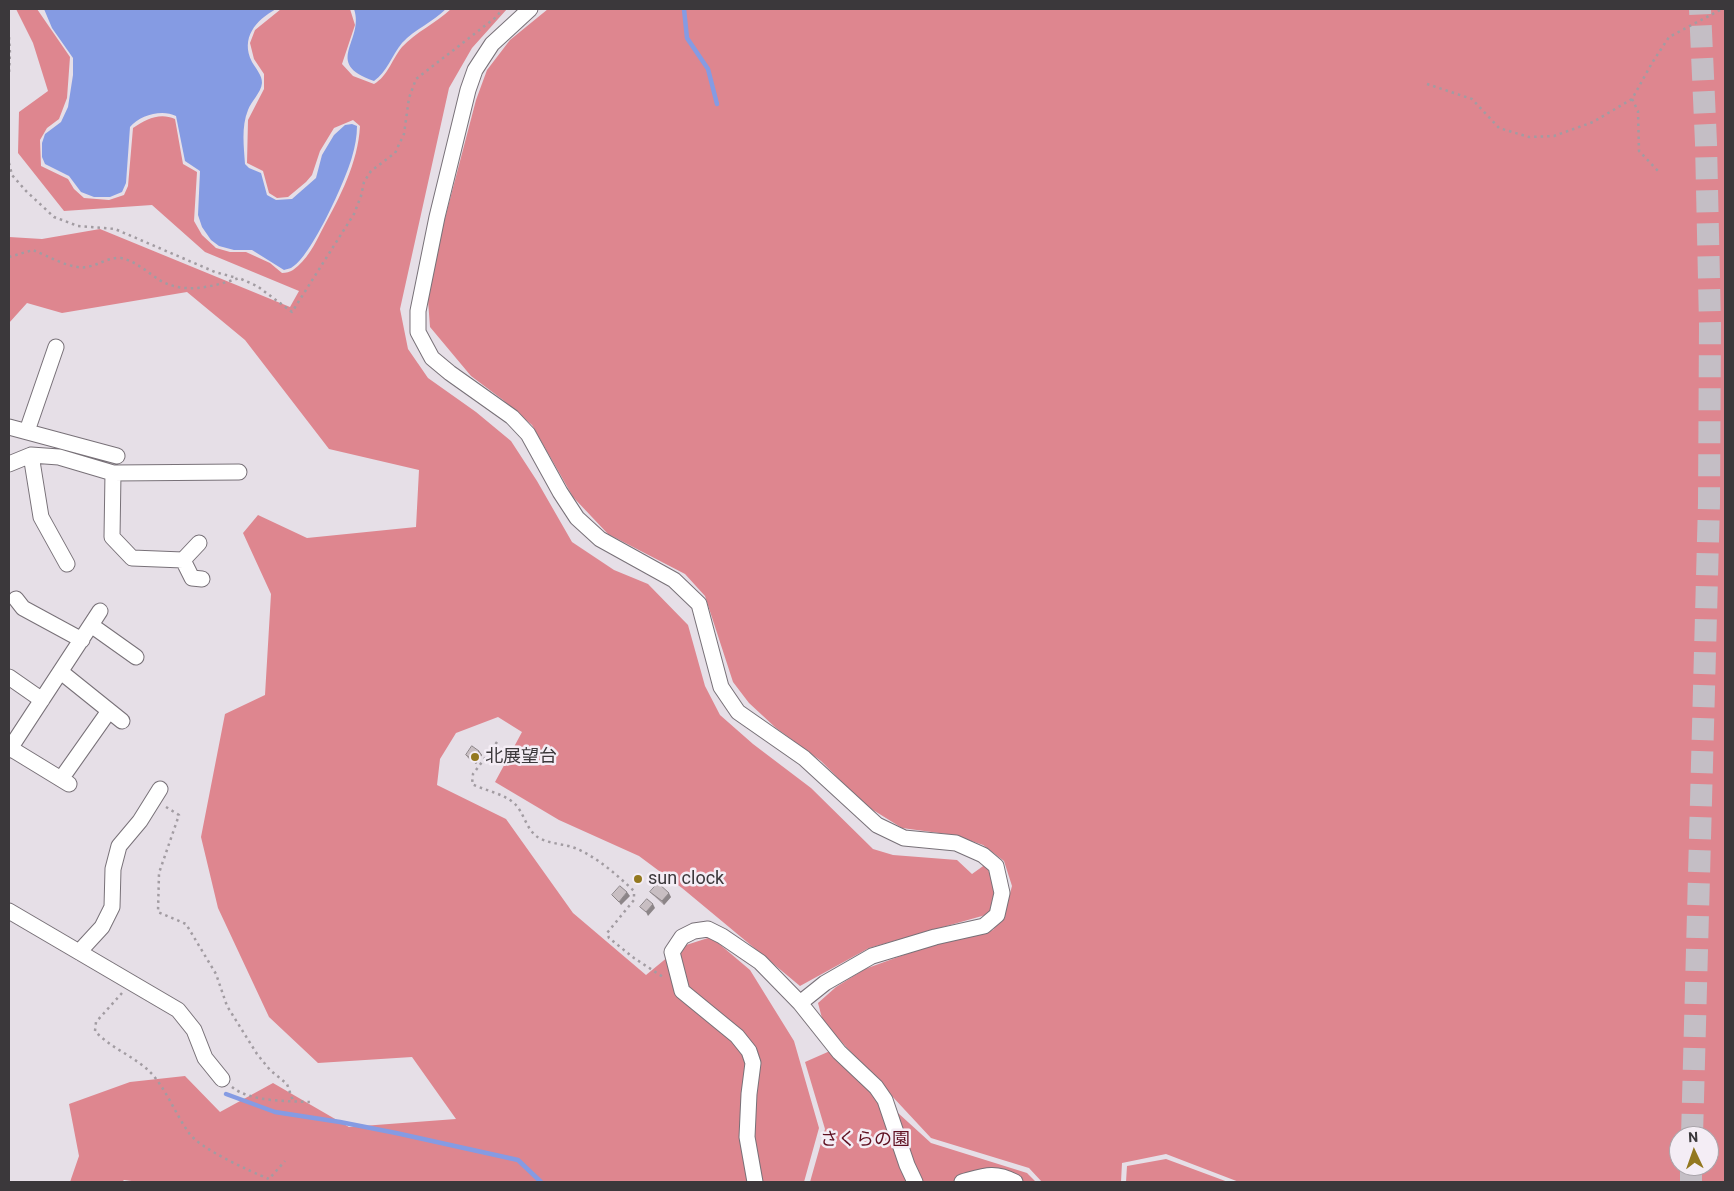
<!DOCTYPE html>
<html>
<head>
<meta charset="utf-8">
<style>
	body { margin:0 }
	#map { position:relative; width:1734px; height:1191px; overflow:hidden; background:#e6dfe7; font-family:Roboto,sans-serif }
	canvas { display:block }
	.frame { position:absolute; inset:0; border:10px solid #3b383b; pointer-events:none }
	.north { position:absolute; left:1669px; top:1126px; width:50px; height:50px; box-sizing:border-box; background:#f4edf5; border:1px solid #aaa5ab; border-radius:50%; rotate:357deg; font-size:14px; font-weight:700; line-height:20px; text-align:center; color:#3b383b }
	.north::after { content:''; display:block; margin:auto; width:18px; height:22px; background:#93781f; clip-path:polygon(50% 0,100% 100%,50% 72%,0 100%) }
</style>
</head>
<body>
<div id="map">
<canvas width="1734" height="1191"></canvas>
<div class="frame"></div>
<div class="north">N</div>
</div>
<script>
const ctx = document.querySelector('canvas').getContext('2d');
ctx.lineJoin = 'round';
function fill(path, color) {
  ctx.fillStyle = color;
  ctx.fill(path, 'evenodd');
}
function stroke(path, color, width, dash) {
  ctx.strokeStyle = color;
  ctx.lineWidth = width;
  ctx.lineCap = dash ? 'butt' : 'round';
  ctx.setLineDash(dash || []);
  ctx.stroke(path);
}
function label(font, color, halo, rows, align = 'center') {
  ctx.font = font + ' Roboto,"Noto Sans JP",sans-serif';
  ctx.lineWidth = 5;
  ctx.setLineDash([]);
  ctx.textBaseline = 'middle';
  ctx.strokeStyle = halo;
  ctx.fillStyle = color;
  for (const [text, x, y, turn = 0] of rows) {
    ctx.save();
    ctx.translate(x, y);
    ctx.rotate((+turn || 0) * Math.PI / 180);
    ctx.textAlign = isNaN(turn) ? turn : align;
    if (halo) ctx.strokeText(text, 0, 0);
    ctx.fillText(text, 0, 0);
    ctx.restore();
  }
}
const forest = new Path2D(`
	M16,9H37L70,57L67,98L59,119L47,128L40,140L41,166L68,179L74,189L84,198L109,200L124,195L128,186L133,128C146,119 160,112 175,119L183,164L197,172L194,221L202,235L216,248L230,252H246L270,263L282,273C286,273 290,272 293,270C307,260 315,244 322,230C340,197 358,163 360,126L353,120L334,128L320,151L312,175L306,182L288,197L277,198L269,193L263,171L247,163L248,120L264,89V74L254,59L250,43L255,30L281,9H350L355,25L342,64L353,76L374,84C388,76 392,59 402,47C416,32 436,23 451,9H507L472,48L449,88L400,309L408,349L428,378L476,412L511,441L537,481L572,542L614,570L648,584L688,625L705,686L720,715L753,744L811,788L873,849L893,855L957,860L972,874L986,864L995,888L989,914L869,948L800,986L682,888L639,856L559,820L495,782L522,732L498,717L456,733L440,759L437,785L506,819L573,913L646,975L680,947L711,937L750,970L794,1041L819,1128L804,1182H139L124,1180L122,1182H70L79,1156L69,1104L130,1082L185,1076L220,1112L273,1083L349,1127L456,1119L412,1057L318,1063L269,1017L218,908L201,837L225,714L265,695L271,594L243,533L258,515L307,538L416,527L419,470L329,449L245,340L187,292L62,313L27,303L9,323V237L42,239L100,229L290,307L299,291L205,252L152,205L64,211L18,153L19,112L48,91L33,43Z
	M548,9H1725V1182H1239L1166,1154L1122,1163L1121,1182H1042L1029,1168L931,1138L823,1022L818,1003L836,987L865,969L920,949L993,930L1004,915L1012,886L1004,861L983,845L954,835L902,828L865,805L821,761L776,728L749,703L733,682L705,596L685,574L608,534L573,497L532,425L503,400L471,376L430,327L427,287L476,100L487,70L510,40ZM1679,1136H1709V1166H1679Z
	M830,1051L931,1143L1027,1173L1036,1182H810L825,1129L805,1062Z
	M1166,1159L1228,1182H1126L1127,1166Z`);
const water = new Path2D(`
	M44,9H276C256,20 240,38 252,62C256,69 262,75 262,83C261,93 251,101 248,110C241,127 244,147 245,164L249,168L261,173L267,195L276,200L292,199L316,178L322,155L334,135L345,125L352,124L357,126C357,136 355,147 352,157C346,179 311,258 291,268C289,269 286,269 284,270L252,250H234L219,246L211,240L202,227L198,215L200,171L185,161L176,116C162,109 140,115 130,127L126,183L122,192L110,197H94L81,192L69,176L45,164L42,157V143L45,134L61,122L68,107L73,75V58L52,28Z
	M354,9H446C433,22 415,29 402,43C392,55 387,72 374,81C322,63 365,41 354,9Z`);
const stream = new Path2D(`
	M684,9L687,38L708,69L717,104
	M226,1094L275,1112L340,1122L396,1133L518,1160L541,1182`);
const highwayTunnel = new Path2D(`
	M1692,1136L1709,503L1710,325L1706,143L1700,9
	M1691,1182V1166`);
const path = new Path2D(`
	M9,37L10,53L9,74
	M1427,84L1472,99L1499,128L1529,137L1554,136L1593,122L1632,99L1652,63L1669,37L1722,9
	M1632,99L1638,111L1639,151L1660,173
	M9,163L12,175L26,191L54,217L78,226L115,229L215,272L237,278
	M9,257L33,250C48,256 72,270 87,267C99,265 108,257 121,258C135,261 146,271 158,279C182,295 213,287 239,278L257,286L292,312L354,214L361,196L364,182L371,171L395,153L404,134L409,98L416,79L495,18L503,9
	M497,742L473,774L472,784C486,791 502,793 514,803C525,813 526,832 541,839C552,844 564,844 575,848C597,857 617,875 634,891V900L607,933L609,938L634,958L663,977
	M166,807L179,815L159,873L158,912L186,924L216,974L227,1006L257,1054L270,1070L287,1084L293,1101
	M122,993L96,1022L95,1031C111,1049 137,1057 153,1075C168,1093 176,1115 189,1133C200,1149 250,1171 269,1179L285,1161
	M232,1087C250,1102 288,1101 310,1102`);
const minor = new Path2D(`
	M530,9L492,44L475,70L468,90L437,217L418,311V332L432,358L450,373L512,417L528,434L560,492L577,518L600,539L674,580L699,604L721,687L738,712L804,758L877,825L904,838L956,843L983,855L996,866L1002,893L997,915L984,926L935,937L872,956L825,983L800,1003
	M9,427L117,456
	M27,431L56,347
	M31,455L41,517L67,564
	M9,464L31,455L59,457L113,473L112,537L132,558L183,560L192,578L202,579
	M113,473L239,472
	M183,560L199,543
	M16,599L23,608L82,640
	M91,625L136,657
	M61,672L122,721
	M9,677L42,700
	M10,748L69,784
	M9,750L100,611
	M61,779L109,711
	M9,911L178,1010L194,1030L205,1058L222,1079
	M79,952L102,927L112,907L113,869L119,846L140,821L160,789
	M755,1182L747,1137L749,1094L753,1063L749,1051L737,1036L682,991L672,952L682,937L694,931L708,929L722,936L760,962L800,1003L839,1052L876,1087L885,1100L907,1165L915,1182
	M962,1182C984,1176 994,1171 1015,1182`);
const wall = new Path2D(`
	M479,751L482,755L476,764L468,758L466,755Z
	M650,892L671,897L664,905L653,895Z`);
const shadedWall = new Path2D(`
	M479,751L482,755L476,764L473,760Z
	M627,892L630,896L621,905L619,902Z
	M669,893L671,897L664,905L662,901Z
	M653,904L655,908L648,916L646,912Z`);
const building = new Path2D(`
	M472,746L479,751L473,760L466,755Z
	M658,883L669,893L662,901L650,892Z
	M620,886L627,892L619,902L612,895Z
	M647,899L653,904L646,912L640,907Z`);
const markers = [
	[475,757,5,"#93781f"],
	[638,879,5,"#93781f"]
];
const poiNames = [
	["北展望台",485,757],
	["sun clock",648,879]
];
const parkNames = [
	["さくらの園",865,1140]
];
fill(forest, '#de868f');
fill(water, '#859be3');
stroke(stream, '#859be3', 4.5);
stroke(highwayTunnel, '#c4bec5', 22, [22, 11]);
stroke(minor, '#787178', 17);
stroke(path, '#a29ca2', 2.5, [2.5, 4]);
stroke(minor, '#fff', 15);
fill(wall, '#aca3a7');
fill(shadedWall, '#8c8588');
fill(building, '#c8bec2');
stroke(building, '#8c8588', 1);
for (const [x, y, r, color] of markers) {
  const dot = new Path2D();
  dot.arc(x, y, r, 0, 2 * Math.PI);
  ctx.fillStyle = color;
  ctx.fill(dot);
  stroke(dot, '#f4edf5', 2);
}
label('18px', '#3b383b', '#f4edf5', poiNames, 'left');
label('18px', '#5f1021', '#f4edf5', parkNames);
</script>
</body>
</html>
